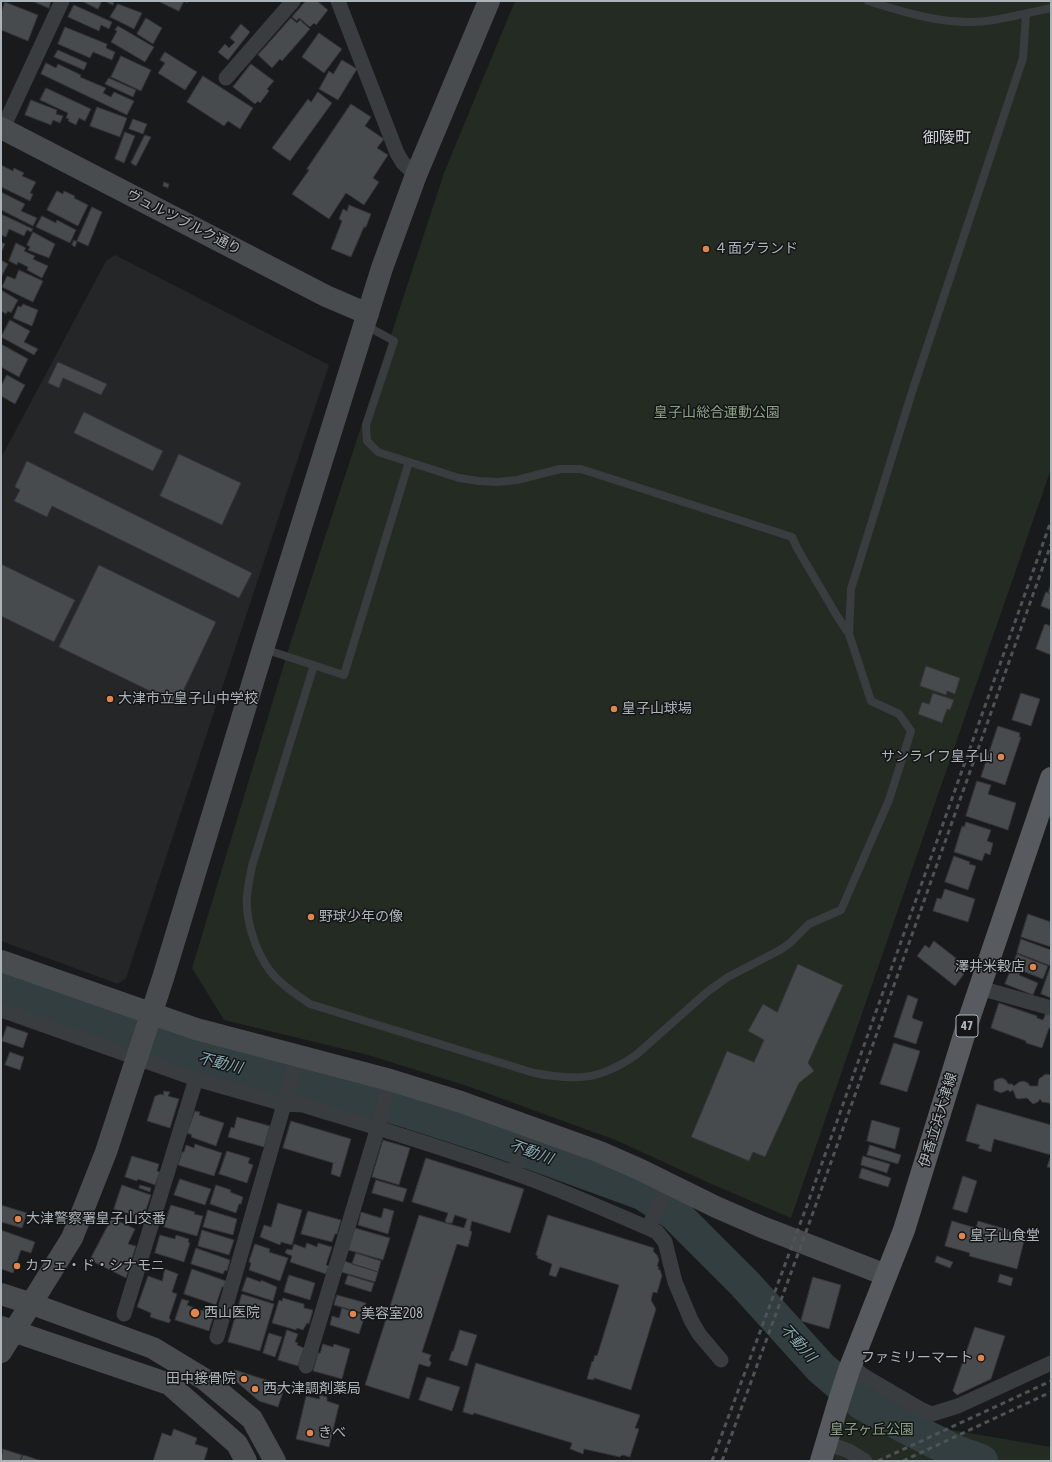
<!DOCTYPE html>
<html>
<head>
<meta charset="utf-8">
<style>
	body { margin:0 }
	#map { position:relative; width:1052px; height:1462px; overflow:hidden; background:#191a1b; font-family:"Asap Condensed",sans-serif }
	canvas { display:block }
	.frame { position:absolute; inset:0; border:2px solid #adb4b9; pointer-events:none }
</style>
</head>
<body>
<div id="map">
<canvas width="1052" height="1462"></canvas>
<div class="frame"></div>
</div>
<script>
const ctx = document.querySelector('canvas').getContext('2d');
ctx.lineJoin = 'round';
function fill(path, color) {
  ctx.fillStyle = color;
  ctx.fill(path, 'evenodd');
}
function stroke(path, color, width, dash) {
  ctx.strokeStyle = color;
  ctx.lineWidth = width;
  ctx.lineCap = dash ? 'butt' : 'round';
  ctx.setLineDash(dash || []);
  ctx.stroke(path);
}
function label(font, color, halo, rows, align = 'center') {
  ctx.font = font + ' "Asap Condensed","Noto Sans JP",sans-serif';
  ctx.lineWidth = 3;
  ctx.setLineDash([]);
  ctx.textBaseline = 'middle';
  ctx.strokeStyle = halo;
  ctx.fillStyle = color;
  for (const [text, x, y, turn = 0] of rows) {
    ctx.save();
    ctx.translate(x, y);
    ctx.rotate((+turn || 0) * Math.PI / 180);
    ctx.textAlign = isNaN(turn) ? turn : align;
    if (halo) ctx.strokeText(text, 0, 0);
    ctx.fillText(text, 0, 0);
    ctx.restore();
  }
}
const built = new Path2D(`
	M115,255L329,365L126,978L118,984L1,941V458L106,261Z`);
const green = new Path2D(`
	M515,1H1051V469L791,1218L709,1183L618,1141L467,1086L368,1055L224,1020L192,968L291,641L444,173Z
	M853,1383L922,1425L1051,1447V1461H833Z`);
const river = new Path2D(`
	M1,986L189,1055L401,1109L491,1138L642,1193L675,1214L744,1283L821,1368L862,1403L908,1428L956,1452L981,1461`);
const building = new Path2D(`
	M32,1H51L49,8Z
	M82,1H102L98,9Z
	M105,1H114L113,5Z
	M158,1H188L187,3L184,1L179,11Z
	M306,1H317L328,10L316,25L314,23L310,27L299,18L297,21L292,17Z
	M5,2L38,15L28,41L1,30V13Z
	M118,4L142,13L134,29L110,17Z
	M74,5L112,22L109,29L101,25L99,31L68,17Z
	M146,18L162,28L153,44L137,34Z
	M291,18L297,23L300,20L310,29L282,61L280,59L272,68L258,55Z
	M241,24L250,32L228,60L218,52L225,44L229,48L235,42L230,38Z
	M118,26L154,47L145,62L111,42L117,31L115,30Z
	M65,27L107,44L106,48L115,52L112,60L93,52L90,58L58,44Z
	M319,33L342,49L324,73L302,57Z
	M58,50L87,63L84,70L54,57Z
	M165,52L197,72L185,90L158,73L165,63L160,60Z
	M121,56L151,70L141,91L111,77Z
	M342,60L357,69L338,100L319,89L329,71L333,74Z
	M46,63L56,68L58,64L81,75L80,77L106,88L103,93L111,97L114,92L134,101L127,115L41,74Z
	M251,64L274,81L267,89L269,91L260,103L258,101L255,104L233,87Z
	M203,76L253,108L240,129L228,121L224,126L187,102Z
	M109,78L136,90L133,97L105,84Z
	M46,88L91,109L85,121L79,118L76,125L68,121L69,119L66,118L68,113L40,100Z
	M318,92L332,103L290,161L272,148L308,99L311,102Z
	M31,100L57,110L56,114L63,116L60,123L53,120L51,125L25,115Z
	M351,104L371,117L365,126L384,139L377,148L388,155L373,178L379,182L364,205L346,193L329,219L292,194L309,170L307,169Z
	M97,107L127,118L120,137L90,126Z
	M133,119L147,124L143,134L129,129Z
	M125,132L135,136L124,163L115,159Z
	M145,135L151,137L136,166L131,163Z
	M1,165L13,171L14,168L24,173L22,176L36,182L30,193L33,194L30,201L1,187Z
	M164,182L169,184L168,188L163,186Z
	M57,191L63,194L64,191L75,196L74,198L88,205L78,226L47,210Z
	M1,192L25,204L21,211L37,218L33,226L1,210Z
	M349,205L371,214L366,227H364L351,257L331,249L342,221L339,219L343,209L347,211Z
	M92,207L102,212L88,246L77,241Z
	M1,214L33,229L31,232L27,230L24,236L9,229L6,237L1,235Z
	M42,216L56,223L57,220L76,230L70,243L36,227Z
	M33,232L55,244L49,258L28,250L30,247L27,245Z
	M74,240L77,242L75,247L72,245Z
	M1,242L5,244L1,253Z
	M16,243L26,248L24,251L35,256L33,259L48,266L42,278L27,270L28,267L18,262L17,265L9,261Z
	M1,260L8,264L1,278Z
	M19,270L43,281L33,302L2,287L7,276L15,279Z
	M1,290L18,300L11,313L8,311L6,314L1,311Z
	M23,304L38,310L32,326L13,318L18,306L21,307Z
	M10,320L30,331L24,342L38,349L34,355L1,337Z
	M1,344L28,359L19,377L1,367Z
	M58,362L107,384L101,395L63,378L59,388L48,383Z
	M7,375L25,385L15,404L1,396V386Z
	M84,412L163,451L153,471L74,433Z
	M179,454L241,483L222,525L160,496Z
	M27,461L252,573L239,598L52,506L47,517L14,501L20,490L15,487Z
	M1,564L75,600L54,642L1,616Z
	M99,565L216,622L177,704L59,647Z
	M1051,583V594L1048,593Z
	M1046,592L1051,594V610L1041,606Z
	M1045,624L1051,626V655L1036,649Z
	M926,666L960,678L955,694L947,691L946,695L920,686Z
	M933,693L954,700L950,710L947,709L942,723L918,714L922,702L929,704Z
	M1021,693L1040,699L1031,726L1012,720Z
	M998,726L1020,733L1019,737H1021L1005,785L981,777Z
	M977,781L991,785L988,794L1016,803L1008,830L966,816Z
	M966,822L991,830L987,841L993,843L990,855L985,853L982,861L954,852L962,826L964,827Z
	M954,856L970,862L969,864L976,866L968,890L945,882Z
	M945,889L975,899L968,922L933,911L937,898L941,899Z
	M1028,914L1051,922V947L1021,937Z
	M1021,939L1051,950V966L1017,953Z
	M934,941L961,962L956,967L964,974L955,986L917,956L925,945L929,948Z
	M1017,954L1048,966L1043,979L1012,967Z
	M798,964L843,985L808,1063L814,1071L799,1083L765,1157L753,1152L749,1161L691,1137L727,1051L754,1062L764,1040L748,1031L763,1004L777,1012Z
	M1050,968L1051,969V998L1041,994Z
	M1011,969L1020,972L1019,975L1038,983L1033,995L1005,984Z
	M908,995L918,999L912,1018L923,1022L916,1044L894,1037Z
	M999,1003L1037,1016V1018L1043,1020L1046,1013L1051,1015V1029L1049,1028L1042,1048L1026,1043V1041L991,1028Z
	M7,1026L28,1033L23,1048L2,1041Z
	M894,1043L920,1051L907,1092L880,1084Z
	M10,1052L24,1057L20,1070L5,1065Z
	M1046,1074L1051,1075V1106L1049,1103L1042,1102L1040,1099L1038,1102L1033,1104L1027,1098L1019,1099L1016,1098L1013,1090L1010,1092L1008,1090L1001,1093L994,1090V1081L997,1079L1002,1078L1006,1080L1008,1084H1012L1014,1086L1019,1082L1024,1081L1028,1083L1030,1086H1038V1083L1039,1079Z
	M164,1091L170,1092L168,1096L179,1099L170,1128L147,1121L155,1096L161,1094L163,1095Z
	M977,1104L1051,1125V1168L1047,1167L1051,1155L994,1139L991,1152L978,1148L980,1145L966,1141Z
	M195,1111L200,1112L199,1115L224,1123L216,1146L191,1137L192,1135L187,1133Z
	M237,1117L270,1126L264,1147L228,1137L231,1127L234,1128Z
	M872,1120L900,1128L895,1149L867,1141Z
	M291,1121L351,1139L340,1177L331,1174L333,1163L283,1148Z
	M383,1140L410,1148L399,1185L372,1177Z
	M195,1144L222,1153L214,1176L178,1165L182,1152H184L186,1145L194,1148Z
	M870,1145L901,1155L898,1164L867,1155Z
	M227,1151L250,1158L248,1163L253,1165L247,1183L219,1174Z
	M132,1156L159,1164L157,1171L160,1172L155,1185L138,1179L137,1181L125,1177Z
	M863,1156L890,1164L887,1173L861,1165Z
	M426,1158L524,1189L510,1233L472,1221L470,1230L472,1232L468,1247L457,1244L422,1352L431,1355L429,1360L431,1362V1364L429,1367L419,1364L409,1399L365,1385L419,1215L446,1223L445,1221L448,1213L412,1202ZM455,1215L467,1219L464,1228L446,1223H452Z
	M862,1168L891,1178L888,1187L859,1178Z
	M963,1176L977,1181L967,1213L953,1209Z
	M180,1179L211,1189L205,1205L174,1195Z
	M376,1180L407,1189L403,1202L372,1193Z
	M122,1185L151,1195L143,1219L114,1209Z
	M140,1185L151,1188L150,1192L139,1188Z
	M216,1185L231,1190L230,1192L243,1197L241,1204H239L236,1213L210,1204Z
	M278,1203L302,1210L292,1245L281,1242L280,1245L260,1237L264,1225L271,1227Z
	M1,1205L27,1213L22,1228L1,1222Z
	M171,1205L195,1212L194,1214L203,1216L197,1236L164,1227Z
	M384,1208L394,1211L388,1234L358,1225L361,1212L381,1218Z
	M208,1210L237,1219L233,1235L203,1227Z
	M308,1211L341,1220L337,1234H335L332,1242L301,1234Z
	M548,1215L654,1248L653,1251L657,1255L659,1260L657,1266L659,1267L658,1269L660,1270L662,1276L657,1293L653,1292L651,1300L656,1309L631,1390L594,1378V1380L587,1379L592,1361L593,1362L595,1355L597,1356L619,1285L560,1267L556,1277L549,1275L552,1264L537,1258L538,1256L536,1255Z
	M112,1218L135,1229L128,1244L136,1246L126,1278L90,1260Z
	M952,1221L976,1228L978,1221L1009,1230V1232L1025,1237L1017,1269L969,1256L970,1253L945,1246Z
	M355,1228L390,1238L383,1260L348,1250Z
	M1,1230L35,1242L31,1253L21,1250L13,1273L1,1269Z
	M202,1230L234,1240L229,1255L198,1246Z
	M160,1235L175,1239L176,1235L189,1239L188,1242L190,1243L184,1262L155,1253Z
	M307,1243L317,1247L318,1243L332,1247L326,1265L329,1266L326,1274L290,1262L292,1256L285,1253L287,1249L292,1250L294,1244L305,1248Z
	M255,1244L270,1249L269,1252L288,1258L280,1281L249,1270L251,1263L249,1262Z
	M196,1248L230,1260L227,1271L225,1270L223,1274L191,1264Z
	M356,1253L381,1261L378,1272L352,1264Z
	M937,1256L953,1262L950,1268L935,1262Z
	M344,1261L378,1272L375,1282L341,1272Z
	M165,1269L178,1274L172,1292L177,1294L169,1318L171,1320L169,1323L150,1317L151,1313L137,1307L148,1276L162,1281Z
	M192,1269L226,1281L224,1287H222L216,1305L184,1294Z
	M1000,1274L1013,1278L1011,1286L998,1282Z
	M289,1275L315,1283L310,1300L284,1292Z
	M348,1275L374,1283L371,1292L345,1284Z
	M247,1277L261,1282V1280L277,1287L273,1301L242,1291Z
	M813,1277L841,1285L829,1329L801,1321Z
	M242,1294L274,1304L260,1351L228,1342Z
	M337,1295L366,1303L363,1313L334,1305Z
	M283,1298L304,1304V1308L313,1310L309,1324L307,1323L303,1330L297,1328L296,1330L272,1323L279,1300L282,1301Z
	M182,1299L189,1301L187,1305L203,1311L204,1308L215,1311L209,1331L175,1320Z
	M342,1308L365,1315L359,1334L330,1325L332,1316L339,1318Z
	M975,1327L1005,1336L991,1379L957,1395L953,1391Z
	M287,1330L298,1334L295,1342L298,1343L297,1345L304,1348L298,1366L278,1360Z
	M460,1330L477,1335L467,1366L449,1360L452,1351H453Z
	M269,1333L282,1337L275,1357L263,1353Z
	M323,1344L333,1347L334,1344L350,1349L342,1379L313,1371L318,1353H320Z
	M476,1363L640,1415L635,1428L639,1429L630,1457L622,1455L620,1457L584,1449L583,1454L570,1449L572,1443L474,1413L473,1415L463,1412Z
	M235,1370L285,1386L278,1407L259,1401L232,1378Z
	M427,1377L460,1387L452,1411L419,1400Z
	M320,1395L327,1397V1401L339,1405L329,1447L296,1439L306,1396L319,1399Z
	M174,1429L197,1438L195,1444L208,1448L204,1461H153L162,1433L171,1436Z
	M3,1449L22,1455L20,1461H1Z
	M23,1455L42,1461H21Z`);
const lane = new Path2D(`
	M868,1C909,14 951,27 994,20C1013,17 1032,12 1051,8
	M365,325L394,341L366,425L367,441L378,452L459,478L479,481L498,482L517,480L560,469H581L792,537L797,548L837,616L849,634
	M264,649L344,675L409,462
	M314,665L252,866C250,876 248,886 247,896C245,920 256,952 270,971C281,985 296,994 310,1004L534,1073C577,1081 600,1080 636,1055L707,992L728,977L780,950L790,943L809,924L841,910L889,800L911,731L899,714L871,701L849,634L851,589L912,392L1023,58L1026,14`);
const street = new Path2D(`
	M338,1L397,153L403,163L416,175
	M226,78L293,1
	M1,132L62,1
	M980,988L1051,1008
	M1,1010L196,1079
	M514,1173L531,1127
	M648,1228L669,1184
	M124,1314L196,1079L284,1104L303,1105C374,1127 445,1148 514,1173C563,1190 610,1212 657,1232L665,1242L675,1282L691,1320L699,1334L721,1360
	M217,1337L298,1056
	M306,1366L378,1127L390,1080
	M851,1366L864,1376L922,1410L932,1414L958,1406L1051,1363
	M826,1443L849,1451L865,1461`);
const secondary = new Path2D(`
	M1,128L326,296L368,314
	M1,961L196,1029L390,1080L461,1102L600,1152L641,1170L716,1207L762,1227L886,1275
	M1,1294L32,1304L153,1348L204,1379L252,1419L275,1461
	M1,1327L169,1384L237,1444L246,1461
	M1,1352L72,1238L106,1152L163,978L263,649L382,268L416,175L489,1`);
const primary = new Path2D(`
	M821,1461L838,1404L849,1370L904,1230L969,1019L1051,778`);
const rail = new Path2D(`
	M712,1461L806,1208L1051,521
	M722,1461L814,1210L1051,544
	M878,1461L1051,1381
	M903,1461L1051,1392`);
const markers = [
	[706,249,4,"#e1854b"],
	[110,699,4,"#e1854b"],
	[614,709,4,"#e1854b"],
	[1001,757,4,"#e1854b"],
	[311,917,4,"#e1854b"],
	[1033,967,4,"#e1854b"],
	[18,1219,4,"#e1854b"],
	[962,1236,4,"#e1854b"],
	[17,1266,4,"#e1854b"],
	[195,1313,5,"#e1854b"],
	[353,1314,4,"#e1854b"],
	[981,1358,4,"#e1854b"],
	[244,1379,4,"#e1854b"],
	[255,1389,4,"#e1854b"],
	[310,1433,4,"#e1854b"]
];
const shields = [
	[967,1026,22]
];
const shieldNames = [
	["47",967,1026]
];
const streetNames = [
	["ヴュルツブルク通り",184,222,27],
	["伊香立浜大津線",938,1120,-73]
];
const poiNames = [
	["４面グランド",714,249],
	["大津市立皇子山中学校",118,699],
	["皇子山球場",622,709],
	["サンライフ皇子山",993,757,"right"],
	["野球少年の像",319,917],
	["澤井米穀店",1025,967,"right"],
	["大津警察署皇子山交番",26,1219],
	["皇子山食堂",970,1236],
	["カフェ・ド・シナモニ",25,1266],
	["西山医院",204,1313],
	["美容室208",361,1314],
	["ファミリーマート",973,1358,"right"],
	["田中接骨院",236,1379,"right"],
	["西大津調剤薬局",263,1389],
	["きべ",318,1433]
];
const parkNames = [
	["皇子山総合運動公園",717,413],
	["皇子ヶ丘公園",872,1430]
];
const waterNames = [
	["不動川",220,1063,14],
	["不動川",531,1152,20],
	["不動川",798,1343,48]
];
const quarterNames = [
	["御陵町",947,138]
];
fill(built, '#252628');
fill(green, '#242b23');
stroke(river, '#323e40', 34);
fill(building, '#484b4d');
stroke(building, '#333437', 1);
stroke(lane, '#3a3d40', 8);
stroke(street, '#3a3d40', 15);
stroke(secondary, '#494c4f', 22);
stroke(primary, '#575a5e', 22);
stroke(rail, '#505356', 3, [5, 4]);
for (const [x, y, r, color] of markers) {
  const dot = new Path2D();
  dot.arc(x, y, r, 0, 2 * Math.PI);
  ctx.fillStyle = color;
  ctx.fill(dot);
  stroke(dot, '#141516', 1.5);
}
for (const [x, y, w] of shields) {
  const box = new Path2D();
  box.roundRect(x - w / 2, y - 11, w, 22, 3);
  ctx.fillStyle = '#141516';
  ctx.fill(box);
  stroke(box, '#adb4b9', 1);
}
label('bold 13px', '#adb4b9', null, shieldNames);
label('14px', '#adb4b9', '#141516', streetNames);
label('14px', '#adb4b9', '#141516', poiNames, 'left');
label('14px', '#8ca286', '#141516', parkNames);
label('italic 15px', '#87a9b1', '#141516', waterNames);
label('16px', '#cdd2d6', '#141516', quarterNames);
</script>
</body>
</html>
